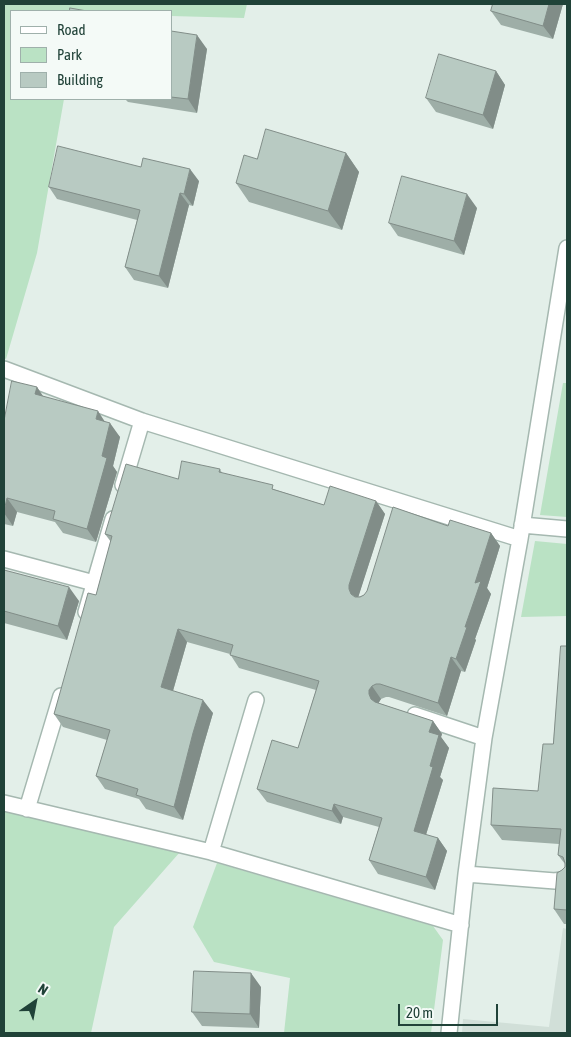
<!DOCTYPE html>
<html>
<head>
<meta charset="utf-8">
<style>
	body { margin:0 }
	#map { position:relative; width:571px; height:1037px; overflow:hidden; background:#e3efe9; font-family:"Asap Condensed",sans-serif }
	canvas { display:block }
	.frame { position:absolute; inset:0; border:5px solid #204238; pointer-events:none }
	.legend { position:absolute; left:10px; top:10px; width:162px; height:90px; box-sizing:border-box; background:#f4faf7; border:1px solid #9fb0ab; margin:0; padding:6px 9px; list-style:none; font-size:15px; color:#204238 }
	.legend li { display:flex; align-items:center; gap:10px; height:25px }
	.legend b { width:25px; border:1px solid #9fb0ab }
	.north { position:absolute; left:10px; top:977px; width:50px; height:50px; -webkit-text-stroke:4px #f4faf7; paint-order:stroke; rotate:33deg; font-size:14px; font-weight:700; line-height:20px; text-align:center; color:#204238 }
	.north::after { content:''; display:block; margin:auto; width:18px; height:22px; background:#204238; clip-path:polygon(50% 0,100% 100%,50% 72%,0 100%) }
	.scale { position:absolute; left:398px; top:1004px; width:100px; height:22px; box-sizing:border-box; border:2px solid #204238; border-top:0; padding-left:6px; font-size:15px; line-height:18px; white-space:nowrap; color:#204238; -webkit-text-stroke:4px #f4faf7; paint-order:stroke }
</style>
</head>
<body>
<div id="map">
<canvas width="571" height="1037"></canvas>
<div class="frame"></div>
<ul class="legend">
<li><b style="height:6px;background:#fff"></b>Road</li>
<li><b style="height:14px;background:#bae2c4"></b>Park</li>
<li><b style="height:14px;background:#b8cac2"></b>Building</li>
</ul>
<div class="north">N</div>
<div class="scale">20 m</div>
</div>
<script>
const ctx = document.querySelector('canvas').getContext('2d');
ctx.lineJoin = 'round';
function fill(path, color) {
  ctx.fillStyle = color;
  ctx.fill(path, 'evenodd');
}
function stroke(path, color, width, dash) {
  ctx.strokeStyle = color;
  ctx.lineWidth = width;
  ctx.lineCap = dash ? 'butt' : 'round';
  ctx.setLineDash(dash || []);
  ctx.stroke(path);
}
const built = new Path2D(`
	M563,928L567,929V1033H462L463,1019L549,1027Z`);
const green = new Path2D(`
	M4,4H247L244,18L171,16V11H11V99H64L37,253L6,359L4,358Z
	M563,383H567V517L540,515Z
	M535,541L567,544V616L521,617Z
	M4,811L180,852L114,927L91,1033H4Z
	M217,863L433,926L443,940L431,1033H284L290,978L214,962L193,927Z`);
const minor = new Path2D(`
	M4,369L142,421L520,539
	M123,485L142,421
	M522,525L567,529
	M4,559L94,583
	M86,612L113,519
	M415,715L484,738
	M4,803L211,852L461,925
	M27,809L61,696
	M211,852L256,700
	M466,874L555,881L567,879
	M449,1033L466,874L484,738L520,539L567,248`);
const wall = new Path2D(`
	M493,4H563L553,39L501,25L491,11Z
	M171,31L207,49L197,113L128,102L125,99H171Z
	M496,71L505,85L493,129L436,112L426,98Z
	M346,153L359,172L342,230L249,202L236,183L257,159Z
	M199,181L193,206L189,205L168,288L134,280L125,267L137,220L57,199L49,187Z
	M477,208L464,255L398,236L389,223Z
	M37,387L43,396L105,422L120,437L113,466L117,472L96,542L63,533L55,522L17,512L13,526L4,524V419Z
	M220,469L222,473L324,505L376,501L385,514L358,597L364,595L448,526L491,533L500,546L487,588L491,594L475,639L476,640L465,672L461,671L447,716L389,697H386L381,699L378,703L433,721L442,734L441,737L449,748L440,777L443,780L426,835L438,838L447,851L435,890L378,874L369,860L379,827L343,817L341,824L267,802L257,789L298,748L316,690L239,668L230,654L187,642L173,691L213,713L203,747L183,820L146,809L139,799L105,789L96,776L107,740L63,727L54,714L96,595L111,542L105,534L178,479Z
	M4,570L79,601L67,640L4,623Z
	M567,646V924H564L554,909L562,870L565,867V864L558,855L559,844L502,840L491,825L538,791L553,744Z
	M261,987L259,1028L202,1026L192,1012Z`);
const shadedWall = new Path2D(`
	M549,4H563L553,39L543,26Z
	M197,35L207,49L197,113L188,99Z
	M496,71L505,85L493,129L483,115Z
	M346,153L359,172L342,230L328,211Z
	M190,169L199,181L193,206L184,194Z
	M180,193L189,205L168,288L159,276Z
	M467,194L477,208L464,255L454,241Z
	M37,387L46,401L35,394Z
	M98,411L107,425L96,419Z
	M110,423L120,437L113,466L117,472L96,542L87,529L102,456Z
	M7,498L17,512L13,526L4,513Z
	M376,501L385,514L358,598L351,594L349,589V585Z
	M491,533L500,546L487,588L491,594L475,639L476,640L465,672L456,659L465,627L475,583Z
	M69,587L79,601L67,640L58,626Z
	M178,629L187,642L170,701L161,687Z
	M451,657L461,671L447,716L438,703Z
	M372,686L381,699L378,704L371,699L369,694V690Z
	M203,700L213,713L203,747L183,820L174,807L193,733Z
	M433,721L442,734L441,737L449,748L440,777L443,780L423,844L414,831L430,766L429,732Z
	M334,804L343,817L341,824L332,811Z
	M438,838L447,851L435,890L426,877Z
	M251,973L261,987L259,1028L250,1014Z`);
const building = new Path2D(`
	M493,4H549L543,26L491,11Z
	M70,8L87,11H70Z
	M171,31L197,35L188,99L171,97Z
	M439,54L496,71L483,115L426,98Z
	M266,129L346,153L328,211L236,183L244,155L257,159Z
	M58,146L141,167L143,158L190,169L184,194L180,193L159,276L125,267L140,210L49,187Z
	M402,176L467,194L454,241L389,223Z
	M12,381L37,387L35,394L98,411L96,419L110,423L102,456L107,458L87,529L53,519L55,511L7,498L4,511V421Z
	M182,461L220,469L219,472L273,485L272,489L324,505L330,486L376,501L349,585V589L351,594L355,597H360L364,595L367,591L393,507L448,526L450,520L491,533L475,583L481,581L465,627H467L456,659L451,657L438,703L380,684H376L372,686L369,690V694L371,699L375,702L433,721L429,732L439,735L430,766L433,767L414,831L438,838L426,877L369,860L382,818L334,804L332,811L257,789L272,740L298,748L319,681L230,655L233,645L178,629L161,687L203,700L193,733L174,807L136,795L138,789L96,776L110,730L54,714L88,593L96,595L112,536L105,534L126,464L178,479Z
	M4,570L69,587L58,626L4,611Z
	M561,646H567V910L554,909L557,873L562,870L565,867V863L563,857L558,855L561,829L491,825L493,788L538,791L543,744H553Z
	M194,971L251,973L250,1014L192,1012Z`);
fill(built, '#d1dfd8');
fill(green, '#bae2c4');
stroke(minor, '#a5b8b0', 18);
stroke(minor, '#fff', 15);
fill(wall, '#9eaea7');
fill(shadedWall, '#818d88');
fill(building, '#b8cac2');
stroke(building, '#818d88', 1);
</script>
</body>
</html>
